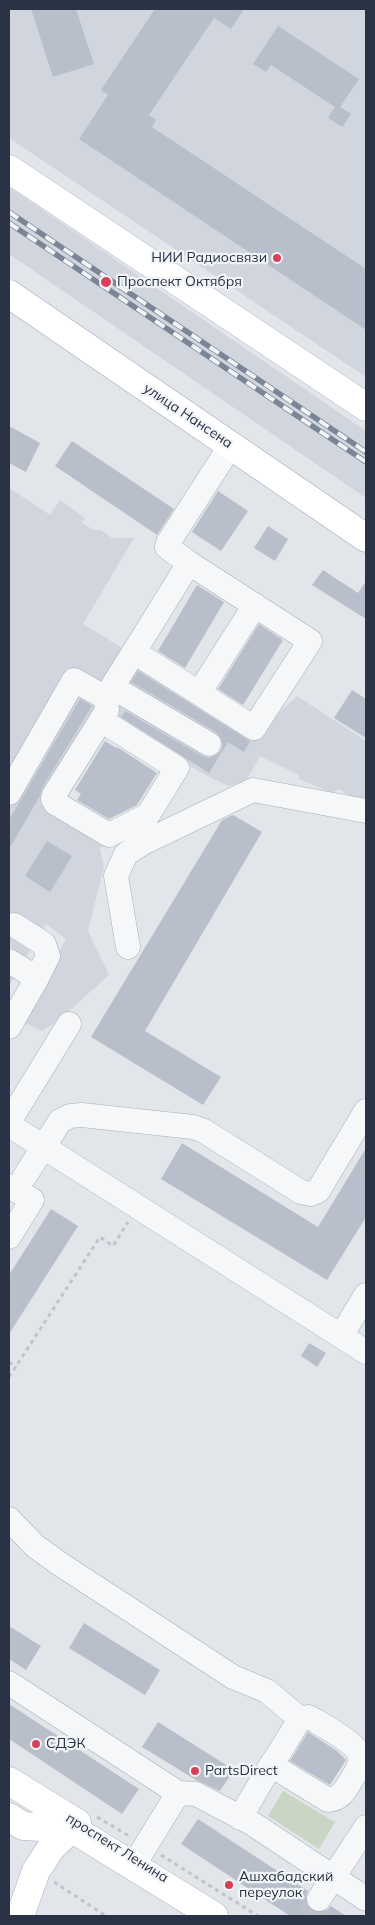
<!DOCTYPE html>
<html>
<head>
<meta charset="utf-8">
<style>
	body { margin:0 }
	#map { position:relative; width:375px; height:1925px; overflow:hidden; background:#e2e6eb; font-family:Mulish,sans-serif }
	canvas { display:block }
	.frame { position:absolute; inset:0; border:10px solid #293345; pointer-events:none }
</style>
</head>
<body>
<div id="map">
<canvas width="375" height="1925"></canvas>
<div class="frame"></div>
</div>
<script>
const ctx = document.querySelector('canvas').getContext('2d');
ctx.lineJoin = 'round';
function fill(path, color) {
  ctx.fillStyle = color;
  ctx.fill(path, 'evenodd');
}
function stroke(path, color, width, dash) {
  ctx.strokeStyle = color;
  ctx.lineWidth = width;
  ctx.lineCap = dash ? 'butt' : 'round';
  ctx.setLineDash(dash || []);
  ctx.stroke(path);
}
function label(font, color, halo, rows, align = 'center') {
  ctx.font = font + ' Mulish,sans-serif';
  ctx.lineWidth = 4.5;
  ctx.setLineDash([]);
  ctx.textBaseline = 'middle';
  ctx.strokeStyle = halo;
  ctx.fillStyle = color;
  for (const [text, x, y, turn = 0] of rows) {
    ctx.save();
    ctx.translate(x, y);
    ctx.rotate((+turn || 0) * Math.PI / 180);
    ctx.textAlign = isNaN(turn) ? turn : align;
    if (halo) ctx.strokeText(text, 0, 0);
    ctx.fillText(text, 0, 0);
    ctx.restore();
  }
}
const built = new Path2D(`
	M9,9H366V377L9,138Z
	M9,187L366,431V498L9,254Z
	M9,488L50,515L60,500L85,518L82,523L94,530H101L112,538H134L83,624L242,721H270L297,696L366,741V801L356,800L339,789L332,793L299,779V775L260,756L246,781L228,786L200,772L96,708L40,803L108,844L100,848L104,867L88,931L109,975L60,1019L42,1031L20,1021L66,939L46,924L9,986Z`);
const green = new Path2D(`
	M283,1791L335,1822L319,1849L268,1816Z`);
const building = new Path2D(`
	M31,9H76L94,64L53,77Z
	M155,9H244L231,29L214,18L149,115L156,120L152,127L366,269V330L79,139L108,95L101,90Z
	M278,26L359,79L340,107L351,114L342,127L328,118L335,107L271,65L266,72L253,64Z
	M9,426L40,443L26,472L9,463Z
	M72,441L174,509L157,535L55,466Z
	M218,491L248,511L221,551L192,532Z
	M268,526L288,539L275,561L254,548Z
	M323,570L358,593L366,581V619L312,585Z
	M197,585L224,602L185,668L158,651Z
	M259,624L283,640L243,705L218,689Z
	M138,671L250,741L244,752L228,742L209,773L121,717L125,711L202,756L208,758L215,756L221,751L223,745L221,738L216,732L131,682Z
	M352,690L366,699V738L334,718Z
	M80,699L92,706L42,788L40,796L9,849V820Z
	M105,741L116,748L117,747L157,773L137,805L109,819L77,800L81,794L75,790Z
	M233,815L262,832L145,1031L221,1077L203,1105L91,1037L222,820Z
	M47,841L72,856L50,892L25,876Z
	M182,1143L318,1227L366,1148V1217L327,1280L161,1179Z
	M51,1209L78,1226L9,1334V1275Z
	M309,1343L326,1353L317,1367L301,1356Z
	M84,1623L160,1670L145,1695L69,1648Z
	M9,1626L41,1646L26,1670L9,1659Z
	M9,1704L139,1789L122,1814L9,1739Z
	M158,1722L234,1770L220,1791L196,1780L142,1747Z
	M308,1732L337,1751L346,1760L330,1785L290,1761Z
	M198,1819L308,1891L305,1899L307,1905L311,1910L319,1913L326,1911L331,1906L346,1916H290L181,1844Z`);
const minorTunnel = new Path2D(`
	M308,1916L319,1899`);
const path = new Path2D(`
	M9,1362L16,1367
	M9,1377L100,1237L113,1246L128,1222
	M97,1817L131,1837
	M161,1855L258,1916
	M54,1882L106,1916`);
const minor = new Path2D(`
	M189,563L134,652L254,728L310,641L189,563L167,547L168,543L231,445
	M112,687L134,652
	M199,693L255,605
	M101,720L177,768L148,815L109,835L55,803L53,799L54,795L101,720L107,710L106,698L112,687L209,744
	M9,793L74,680L106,698
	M14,925L44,944L48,956L37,978
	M128,947L116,876L126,854L143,843L253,790L366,811
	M9,961L37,978L9,1027
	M9,1122L69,1024
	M9,1125L366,1352
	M25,1176L60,1121L70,1116L82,1115L193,1127L204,1131L301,1192L311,1194L318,1191L366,1111
	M9,1186L32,1200L9,1237
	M341,1336L366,1295
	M9,1519L35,1546L60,1564L233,1677L267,1691L300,1719
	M9,1683L178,1793
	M240,1818L271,1765L274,1761L300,1719L309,1717C320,1724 358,1743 360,1757C361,1766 355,1774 350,1782C344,1792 340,1799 328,1800L271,1765
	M137,1860L178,1793L196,1794L253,1824L366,1899
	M319,1899L366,1827`);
const major = new Path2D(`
	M9,169L366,407
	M9,294L366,538
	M9,1781L77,1823L51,1848L36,1871L20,1916
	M9,1817L23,1826L73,1829L214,1916`);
const rail = new Path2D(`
	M9,212L366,452
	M9,223L366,462`);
const markers = [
	[277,258,5,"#d84059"],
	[106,282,6,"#d84059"],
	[36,1744,5,"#d84059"],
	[195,1771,5,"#d84059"],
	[229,1885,5,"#d84059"]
];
const poiNames = [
	["НИИ Радиосвязи",267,258,"right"],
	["Проспект Октября",117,282],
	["СДЭК",46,1744],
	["PartsDirect",205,1771],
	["Ашхабадский",239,1877],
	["переулок",239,1893]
];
const streetNames = [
	["улица Нансена",188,416,34],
	["проспект Ленина",117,1848,32]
];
fill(built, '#d0d5de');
fill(green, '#c8d6c3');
fill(building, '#b9bfca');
stroke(minorTunnel, '#bdc2ca', 24, [24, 12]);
stroke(minor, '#a7adb6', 25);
stroke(major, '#a0aab8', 29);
stroke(path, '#c0c4ca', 3, [4, 4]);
stroke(minor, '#f5f7f9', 24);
stroke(major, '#fff', 28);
stroke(rail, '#7a8596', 5.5);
stroke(rail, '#f2f5f8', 4, [11]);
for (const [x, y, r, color] of markers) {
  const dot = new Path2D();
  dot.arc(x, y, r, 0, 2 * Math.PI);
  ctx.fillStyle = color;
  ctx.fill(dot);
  stroke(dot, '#f2f5f8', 2);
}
label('14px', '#293345', '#f2f5f8', poiNames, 'left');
label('14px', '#293345', '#f2f5f8', streetNames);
</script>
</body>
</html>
